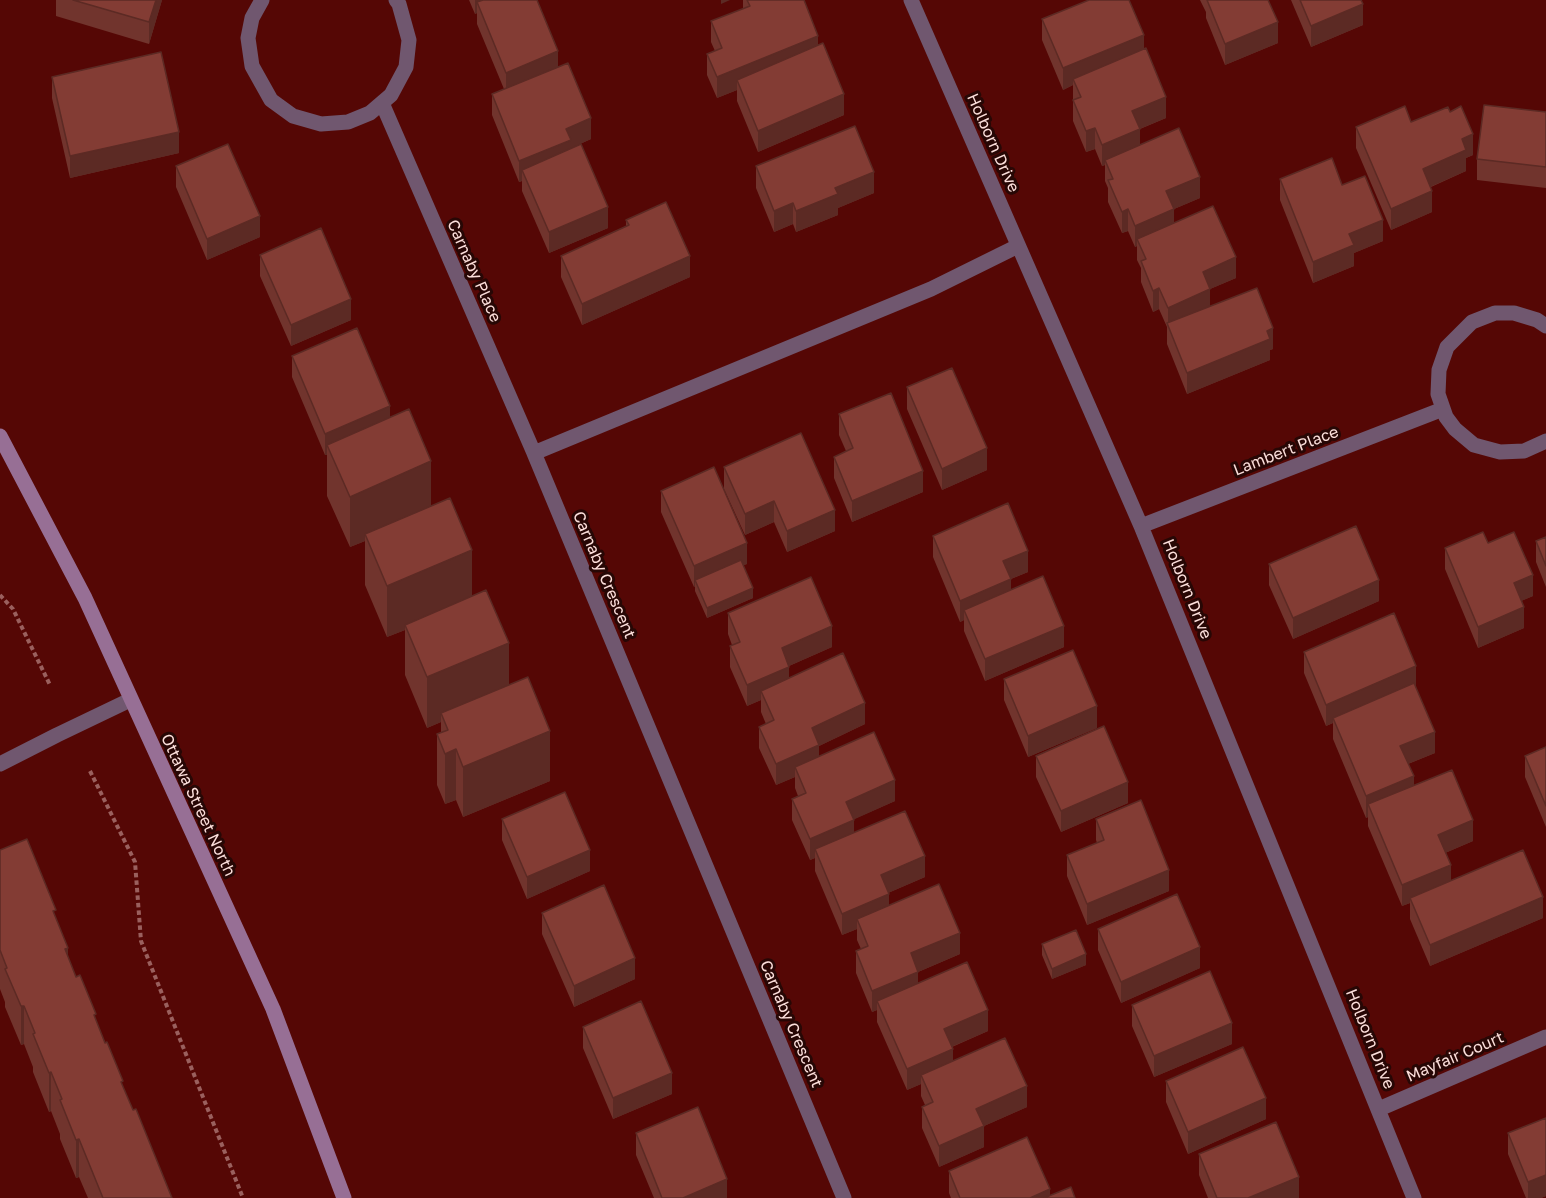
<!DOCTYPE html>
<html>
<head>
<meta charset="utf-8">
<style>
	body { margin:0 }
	canvas { display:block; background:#550705 }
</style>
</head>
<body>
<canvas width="1546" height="1198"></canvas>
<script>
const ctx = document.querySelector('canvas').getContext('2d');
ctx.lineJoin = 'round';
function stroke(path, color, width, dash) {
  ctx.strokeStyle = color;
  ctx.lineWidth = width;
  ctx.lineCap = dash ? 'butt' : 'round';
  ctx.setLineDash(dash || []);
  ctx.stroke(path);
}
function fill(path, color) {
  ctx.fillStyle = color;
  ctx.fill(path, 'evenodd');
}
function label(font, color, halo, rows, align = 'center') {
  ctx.font = font + ' "Golos Text",sans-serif';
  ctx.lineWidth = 6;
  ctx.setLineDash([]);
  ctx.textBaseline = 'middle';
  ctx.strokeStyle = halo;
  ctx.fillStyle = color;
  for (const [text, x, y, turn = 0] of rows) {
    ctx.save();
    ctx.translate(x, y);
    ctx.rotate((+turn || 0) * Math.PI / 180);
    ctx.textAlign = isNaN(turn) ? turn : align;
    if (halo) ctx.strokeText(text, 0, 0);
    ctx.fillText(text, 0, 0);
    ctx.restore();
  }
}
const path = new Path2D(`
	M0,595L13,609L50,685
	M90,771L135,862L141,941L243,1198`);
const minor = new Path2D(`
	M262,0L252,18L248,38L252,66L271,100L293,116L321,124L348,122L370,113L391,95L406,67L409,40L399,4L396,0
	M911,0L1141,526L1414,1198
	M382,103L534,453
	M1546,326L1537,320L1514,313H1495L1472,322L1447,347L1439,370L1438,394L1446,417L1455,429L1474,445L1500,452L1524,451L1546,441
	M1141,526L1443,409
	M0,764L57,735L130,700
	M1379,1109L1546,1037
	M844,1198L534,453L931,289L1018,246`);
const secondary = new Path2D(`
	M0,436L85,598L273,1009L344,1198`);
const wall = new Path2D(`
	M56,0H162L149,44L56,16Z
	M469,0H537L558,67L591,139L571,148V149L608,228L549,253L522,191V181L519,182L492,115V94L504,89L477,24V13L475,14Z
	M743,0H804L818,45L844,115L758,152L737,101V90L717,98L707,75V54L715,51L711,42V21L743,9Z
	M1200,0H1268L1278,43L1225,65L1206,18V12Z
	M1291,0H1361L1363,25L1311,47Z
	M1042,19L1144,49L1166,118L1140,129V145L1200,198L1174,209V222L1236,278L1210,289V306L1273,349L1270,350V360L1187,394L1167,344V327L1159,309L1153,312L1141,282V268L1137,260V246L1135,247L1128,231L1122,233L1108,202V188L1105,181V165L1102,166L1095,149L1086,152L1073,121V85L1063,90L1042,40Z
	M52,77L179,153L70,178L52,98Z
	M1450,112L1473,155L1466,158V171L1431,187L1432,212L1391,230L1356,148V127L1411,122Z
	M1546,112V188L1477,180V159Z
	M176,166L260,237L207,260L176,187Z
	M756,166L874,193L838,208V215L796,232L793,224L774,232L756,188Z
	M1280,179L1342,185L1383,241L1354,253V266L1313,283L1280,200Z
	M626,220L690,277L582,325L561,277V256L626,226Z
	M260,255L351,320L291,346L260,276Z
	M292,356L390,418L431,506L472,596L550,781L463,817L456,800L445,804L437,785V734L441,733V722L427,728L405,675V630L387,637L365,585V541L350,547L327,496V455H325L292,377Z
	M907,387L987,470L942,490L907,409Z
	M839,414L923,492L852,522L834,478V457L846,451L839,435Z
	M724,467L835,531L787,552L774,522L745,535L724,489Z
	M661,491L747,564L743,565L753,598L707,618L695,591V586L694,587L661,512Z
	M933,536L1028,572L1011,579V590L1064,647L985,681L964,631V620L960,622L933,557Z
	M1546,537V587L1536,562V541Z
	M1488,543L1533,596L1521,601L1524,628L1478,648L1445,569V548Z
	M1269,564L1379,601L1293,639L1269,585Z
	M728,613L832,647L789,666V678L865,724L819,746V756L895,801L854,819V832L925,877L888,893L889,906L960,954L918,972V983L988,1031L952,1047L953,1061L1027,1107L984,1126V1147L939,1167L922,1128V1107L925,1105L921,1096V1084L907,1090L877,1022V1010L872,1012L856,973V951L861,949L857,940V929L842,935L815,871V858L810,860L792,820V799L798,796L795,788V777L776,785L759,748V727L766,724L761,712V700L747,706L730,667V646L732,645L728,634Z
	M1304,652L1416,688L1435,753L1408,764L1414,786L1473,841L1445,853L1451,880L1543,918L1430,966L1410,919V903L1402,906L1368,826V817L1366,818L1333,739V723L1326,726L1304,673Z
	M1004,679L1097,728L1028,757L1004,700Z
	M1546,747V827L1525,777V756Z
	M1036,756L1128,803L1061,832L1036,777Z
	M502,819L590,871L527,899L502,840Z
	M1096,819L1169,891L1087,925L1067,876V855L1097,843L1096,840Z
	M0,850L56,918L68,957L76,977L96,1020L123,1087L172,1198H88L79,1177L76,1178L60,1139V1134L51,1111L49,1112L33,1072V1067L24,1044L21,1045L5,1007V1002L0,989Z
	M542,913L635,979L574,1007L542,934Z
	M1098,929L1200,968L1121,1003L1098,950Z
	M1042,944L1086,965L1052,979L1042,955Z
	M1132,1005L1232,1044L1154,1077L1132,1026Z
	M583,1027L672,1094L613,1119L583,1048Z
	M1166,1081L1266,1119L1188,1154L1166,1102Z
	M636,1133L727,1198H654L636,1155Z
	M1508,1133L1546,1196L1541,1198H1526L1508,1154Z
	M1199,1154L1299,1198H1208L1199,1175Z
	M949,1171L1050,1195L1075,1198H951L949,1193Z`);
const shadedWall = new Path2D(`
	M156,0H162L149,44V22Z
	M475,0H507L477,2V13L475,14Z
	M721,0H730L721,4Z
	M1363,4V25L1311,47V26Z
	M1278,22V43L1225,65V44Z
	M1144,35V56L1073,79V85L1063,90V68Z
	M818,36V57L737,80V90L717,98V77Z
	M558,51V72L506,94V73Z
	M844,94V115L758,152V131Z
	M1166,97V118L1132,132V111Z
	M591,118V139L571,148V161L522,170V181L519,182V161L566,129Z
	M1095,128V149L1086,152V131Z
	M1140,129V150L1105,160V165L1102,166V145Z
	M179,132V153L70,178V156Z
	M1473,134V155L1466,158V171L1423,190V169L1462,139Z
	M874,172V193L838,208V215L796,232V211L835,188Z
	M1200,177V198L1174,209V230L1137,239V246L1135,247V226L1166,191Z
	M1432,191V212L1391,230V209Z
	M793,203V224L774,232V211Z
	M608,207V228L549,253V232Z
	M1128,209V231L1122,233V212Z
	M260,216V237L207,260V239Z
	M1383,220V241L1354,253V266L1313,283V262L1349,234Z
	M690,256V277L582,325V304Z
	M1236,257V278L1210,289V310L1168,325V308L1203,272Z
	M1159,288V309L1153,312V291Z
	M351,299V320L291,346V325Z
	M1273,328V349L1270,350V360L1187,394V373Z
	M390,406V428L327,445V455H325V434Z
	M987,448V470L942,490V469Z
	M431,461V512L365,534V541L350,547V497Z
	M923,471V492L852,522V501Z
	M774,501V522L745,535V514Z
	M835,510V531L787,552V531Z
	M747,543V564L697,585L695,580V586L694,587V566Z
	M472,550V601L405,625V630L387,637V586Z
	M1028,551V572L1003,582V561Z
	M1533,575V596L1514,604V583Z
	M1011,579V600L964,610V620L960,622V601Z
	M1379,580V601L1293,639V618Z
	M753,588V598L707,618V608Z
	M1524,607V628L1478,648V627Z
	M832,626V647L782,669V648Z
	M1064,626V647L985,681V659Z
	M509,643V693L441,713V722L427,728V677Z
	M1416,666V687L1333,718V723L1326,726V705Z
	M789,667V688L761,691V700L747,706V685Z
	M865,703V724L819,746V766L795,767V777L776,785V764L812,728Z
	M1097,706V728L1028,757V736Z
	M550,731V781L463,817V767Z
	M1435,732V753L1400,767V746Z
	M456,749V800L445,804V754Z
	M1414,776V798L1368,804V817L1366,818V796Z
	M895,780V801L846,823V802Z
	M1128,782V803L1061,832V811Z
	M854,820V841L815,849V858L810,860V839Z
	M1473,820V841L1438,856V835Z
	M590,850V871L527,899V877Z
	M925,856V877L881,896V875Z
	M1451,865V886L1410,898V903L1402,906V885Z
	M1169,870V891L1087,925V904Z
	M889,894V915L857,919V929L842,935V914Z
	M1543,897V918L1430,966V945Z
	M960,933V954L911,975V953Z
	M1200,947V968L1121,1003V982Z
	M68,948V986L65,949Z
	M1086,954V965L1052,979V969Z
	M635,958V979L574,1007V986Z
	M918,972V993L877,1001V1010L872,1012V991Z
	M21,1006H24V1044L21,1045Z
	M988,1010V1031L944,1050V1029Z
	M1232,1023V1044L1154,1077V1056Z
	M953,1049V1070L921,1075V1084L907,1090V1069Z
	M51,1072V1111L49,1112V1073Z
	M672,1073V1094L613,1119V1098Z
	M1027,1086V1107L984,1126V1147L939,1167V1146L976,1109Z
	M1266,1098V1119L1188,1154V1132Z
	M79,1139V1177L76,1178V1140Z
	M1546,1175V1196L1541,1198H1528V1182Z
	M1299,1177V1198H1248Z
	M727,1179V1198H683Z
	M1050,1189V1198H1030Z`);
const building = new Path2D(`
	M73,0H156L149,22Z
	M483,0H537L558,51L506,73L477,2Z
	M747,0H804L818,36L717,77L707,54L722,48L711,21L750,6Z
	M1089,0H1129L1144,35L1063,68L1042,19Z
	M1207,0H1268L1278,22L1225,44Z
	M1300,0H1361L1363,4L1311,26Z
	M823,43L844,94L758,131L737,80Z
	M1146,48L1166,97L1132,111L1140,129L1102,145L1095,128L1086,131L1073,100L1081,97L1073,79Z
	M161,52L179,132L70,156L52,77Z
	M568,63L591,118L566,129L571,140L519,161L492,94Z
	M1484,105L1546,112V167L1477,159Z
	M1405,106L1411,122L1448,107L1450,112L1461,106L1473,134L1462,139L1466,150L1423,169L1432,191L1391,209L1356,127Z
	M855,126L874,172L835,188L838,194L796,211L793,203L774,211L756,166Z
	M1179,128L1200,177L1166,191L1174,209L1135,226L1128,209L1122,212L1108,180L1113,179L1105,160Z
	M228,144L260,216L207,239L176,166Z
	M581,144L608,207L549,232L522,170Z
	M1332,158L1342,185L1365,176L1383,220L1349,234L1354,245L1313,262L1280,179Z
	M666,202L690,256L582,304L561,256L629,225L626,220Z
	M1213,206L1236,257L1203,272L1210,289L1168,308L1159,288L1153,291L1141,261L1146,259L1137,239Z
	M321,228L351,299L291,325L260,255Z
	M1257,288L1273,328L1267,331L1270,339L1187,373L1167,323Z
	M357,328L390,406L325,434L292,356Z
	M952,368L987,448L942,469L907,387Z
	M891,393L923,471L852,501L834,457L853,448L839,414Z
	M409,409L431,461L350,497L327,445Z
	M801,433L835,510L787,531L774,501L745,514L724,467Z
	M714,467L747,543L694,566L661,491Z
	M450,498L472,550L387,586L365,534Z
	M1008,503L1028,551L1003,561L1011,579L960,601L933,536Z
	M1356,526L1379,580L1293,618L1269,564Z
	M1483,532L1488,543L1514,532L1533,575L1514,583L1524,607L1478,627L1445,548Z
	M1546,537V566L1536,541Z
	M741,560L753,588L707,608L695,580Z
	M1043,576L1064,626L985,659L964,610Z
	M811,577L832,626L782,648L789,667L747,685L730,646L740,642L728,613Z
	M486,590L509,643L427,677L405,625Z
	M1394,613L1416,666L1326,705L1304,652Z
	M1073,650L1097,706L1028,736L1004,679Z
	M843,653L865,703L812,728L819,745L776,764L759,727L774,720L761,691Z
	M528,677L550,731L463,767L456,749L445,754L437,734L448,730L441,713Z
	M1414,683L1435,732L1400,746L1414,776L1366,796L1333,718Z
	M1104,726L1128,782L1061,811L1036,756Z
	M874,732L895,780L846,802L854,820L810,839L792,799L806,793L795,767Z
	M1546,747V806L1525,756Z
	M1452,770L1473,820L1438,835L1451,865L1402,885L1368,804Z
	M565,792L590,850L527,877L502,819Z
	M1141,800L1169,870L1087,904L1067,855L1104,840L1096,819Z
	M905,811L925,856L881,875L889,894L842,914L815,849Z
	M27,839L56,910L53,911L68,948L65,949L76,977L80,975L96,1014L94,1015L105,1043L107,1042L123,1081L121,1082L133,1110L136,1109L172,1198H103L79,1139L76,1140L60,1100L62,1099L51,1072L49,1073L33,1034L35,1033L24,1006H21L5,969L7,968L0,950V850Z
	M1523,850L1543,897L1430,945L1410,898Z
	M939,884L960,933L911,953L918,972L872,991L856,951L868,946L857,919Z
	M604,885L635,958L574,986L542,913Z
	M1177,894L1200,947L1121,982L1098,929Z
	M1076,930L1086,954L1052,969L1042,944Z
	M967,962L988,1010L944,1029L953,1049L907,1069L877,1001Z
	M1210,971L1232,1023L1154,1056L1132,1005Z
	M641,1001L672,1073L613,1098L583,1027Z
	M1005,1038L1027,1086L976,1109L984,1126L939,1146L922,1107L933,1102L921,1075Z
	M1243,1047L1266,1098L1188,1132L1166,1081Z
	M698,1107L727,1179L683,1198H662L636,1133Z
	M1546,1118V1175L1528,1182L1508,1133Z
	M1276,1122L1299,1177L1248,1198H1217L1199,1154Z
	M1027,1137L1050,1189L1030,1198H960L949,1171Z
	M1071,1187L1075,1198H1044Z`);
const streetNames = [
	["Holborn Drive",993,143,66],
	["Carnaby Place",474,271,66],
	["Lambert Place",1286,451,-21],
	["Carnaby Crescent",604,575,67],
	["Holborn Drive",1187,589,68],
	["Ottawa Street North",198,805,65],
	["Carnaby Crescent",791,1024,67],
	["Holborn Drive",1370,1039,68],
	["Mayfair Court",1455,1057,-23]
];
stroke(path, '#9a605e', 4, [4.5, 3]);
stroke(minor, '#70576f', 15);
stroke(secondary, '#976f95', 15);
fill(wall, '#71342d');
fill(shadedWall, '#5c2a24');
fill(building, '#833c34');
stroke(building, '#5c2a24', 1.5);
label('16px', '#fcdfdb', '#270705', streetNames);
</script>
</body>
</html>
